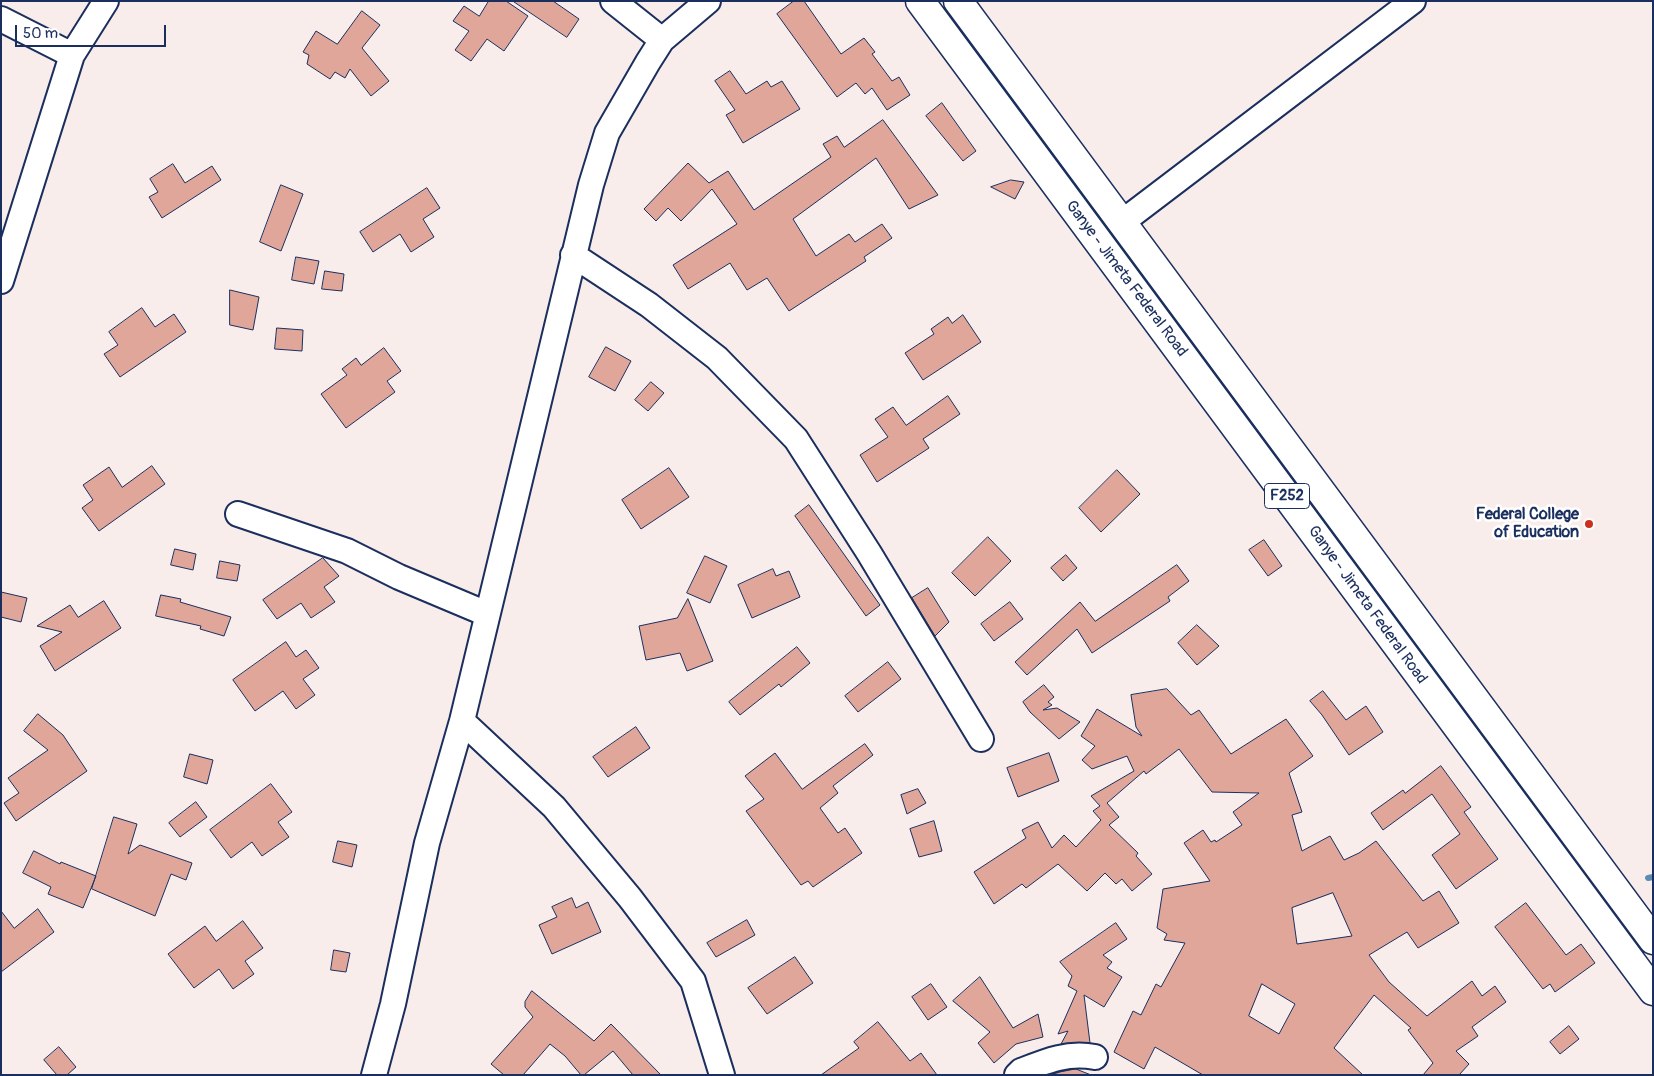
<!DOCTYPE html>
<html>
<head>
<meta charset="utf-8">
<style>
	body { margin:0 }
	#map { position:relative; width:1654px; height:1076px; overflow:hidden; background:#f9edeb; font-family:Pangolin,sans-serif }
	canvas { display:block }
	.frame { position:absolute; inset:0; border:2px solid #1b2f5e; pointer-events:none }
	.scale { position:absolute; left:15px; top:25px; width:151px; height:22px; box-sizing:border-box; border:2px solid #1b2f5e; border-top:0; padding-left:6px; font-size:15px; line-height:18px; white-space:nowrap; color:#1b2f5e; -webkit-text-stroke:4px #fff; paint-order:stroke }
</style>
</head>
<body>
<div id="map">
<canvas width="1654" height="1076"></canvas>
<div class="frame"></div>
<div class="scale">50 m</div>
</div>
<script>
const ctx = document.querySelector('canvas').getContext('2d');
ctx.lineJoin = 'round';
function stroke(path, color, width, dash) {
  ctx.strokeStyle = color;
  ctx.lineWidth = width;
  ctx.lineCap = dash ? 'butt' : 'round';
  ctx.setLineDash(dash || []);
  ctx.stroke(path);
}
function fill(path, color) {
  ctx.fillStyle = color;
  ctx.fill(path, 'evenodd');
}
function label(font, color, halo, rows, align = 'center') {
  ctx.font = font + ' Pangolin,sans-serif';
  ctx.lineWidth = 5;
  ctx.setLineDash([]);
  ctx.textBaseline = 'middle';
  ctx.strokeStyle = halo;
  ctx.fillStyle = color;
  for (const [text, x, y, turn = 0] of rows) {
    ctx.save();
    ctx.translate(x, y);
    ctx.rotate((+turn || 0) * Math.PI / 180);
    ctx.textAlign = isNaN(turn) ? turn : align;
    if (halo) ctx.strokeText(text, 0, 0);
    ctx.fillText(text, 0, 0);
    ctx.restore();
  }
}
const stream = new Path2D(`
	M1648,878L1653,877`);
const building = new Path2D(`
	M489,1H506L528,16L504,51L487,39L471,61L455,50L469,31L453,21L464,6L479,16Z
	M513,1H553L579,19L567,37Z
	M794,1H804L841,54L864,38L875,52L872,54L892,81L899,77L910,95L887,110L872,88L865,94L856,83L837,97L777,14Z
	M362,11L380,25L362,48L389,81L371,96L350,69L345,78L335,72L330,79L307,64L309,55L303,52L316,31L337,44Z
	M730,71L746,94L767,81L771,87L782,81L800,109L743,143L726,115L735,110L715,81Z
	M942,103L976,151L963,161L926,116Z
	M883,120L938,195L909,209L876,158L793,219L816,256L849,234L855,242L882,224L892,238L864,257L866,261L789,311L767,278L747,290L730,263L688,289L673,265L737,224L712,189L681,221L668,208L656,221L644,209L688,163L709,183L728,171L754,210L831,157L823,144L837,136L844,147Z
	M173,164L185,183L212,166L221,180L162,218L149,197L158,192L150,179Z
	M1011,180L1024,182L1015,199L991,187Z
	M281,185L303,194L281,251L260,242Z
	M427,188L440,208L423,219L434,237L411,252L400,234L373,252L360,232Z
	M296,257L319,261L314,284L292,280Z
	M325,271L344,274L342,291L322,289Z
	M230,290L259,297L253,330L230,325Z
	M142,308L155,327L174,314L186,332L120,377L104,354L118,345L109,332Z
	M963,315L981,342L923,380L905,353L934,334L931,329L948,317L952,323Z
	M277,328L303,330L302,351L275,349Z
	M606,347L631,361L615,391L589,377Z
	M384,348L401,371L387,381L395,392L346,428L321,394L347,375L342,369L356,358L361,365Z
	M651,382L664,393L648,411L635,400Z
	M948,396L960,414L923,439L929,448L877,482L860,455L888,437L875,419L893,407L906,425Z
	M152,466L165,484L99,531L82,508L93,500L83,485L109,467L122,487Z
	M669,468L689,497L641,529L622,500Z
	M1117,470L1140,494L1101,532L1079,508Z
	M809,505L880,605L866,616L795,516Z
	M988,537L1011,561L975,596L952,573Z
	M1264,540L1282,566L1268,576L1249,550Z
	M175,549L196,554L193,570L171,565Z
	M1066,555L1077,568L1063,581L1051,568Z
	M705,556L727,566L710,603L687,593Z
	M323,558L339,576L324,587L335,602L311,618L301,603L277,619L263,600Z
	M220,561L240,565L237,581L217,578Z
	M1177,565L1189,581L1168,597L1170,601L1092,653L1077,629L1027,675L1015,662L1080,602L1095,621Z
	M773,569L776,576L789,571L800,597L752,618L738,585Z
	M928,588L949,622L935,636L912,598Z
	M1,592L27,598L21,622L1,617Z
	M161,595L181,599L180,602L231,617L224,636L200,629L201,626L156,616Z
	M688,599L713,661L687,671L680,653L646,660L639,626L677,618Z
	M104,601L121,628L55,671L40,646L62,632L37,626L70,605L78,617Z
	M1010,602L1023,619L994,641L981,624Z
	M1197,625L1219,646L1197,665L1178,643Z
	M286,642L296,657L306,650L319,668L303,679L315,695L296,709L283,691L255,711L233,680Z
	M797,647L810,663L781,687L779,684L740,715L729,702Z
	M888,662L901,679L858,712L845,696Z
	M1044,685L1054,697L1048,702L1052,705L1043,710L1057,708L1080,722L1059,739L1030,712L1023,702Z
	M1167,689L1191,715L1199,710L1231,754L1286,719L1313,756L1289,773L1302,812L1292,815L1302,851L1330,836L1344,860L1359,853L1376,841L1423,901L1439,891L1459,923L1418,948L1407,932L1369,955L1389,982L1427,1016L1472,981L1482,996L1495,986L1506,1002L1472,1027L1478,1036L1456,1051L1469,1064L1459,1075H1423L1433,1063L1408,1030L1411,1028L1374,995L1334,1048L1363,1075H1203L1155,1047L1144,1069L1114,1052L1133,1011L1141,1015L1156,984L1161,987L1185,943L1164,940L1167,934L1157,928L1163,889L1210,881L1184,843L1203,830L1211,842L1215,840L1216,842L1242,825L1233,812L1259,793L1212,792L1179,749L1146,774L1144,771L1107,803L1119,817L1109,825L1138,853L1136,856L1152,874L1132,891L1122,879L1116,884L1105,873L1087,891L1058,864L1026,888L1022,884L994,904L974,872L1026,838L1022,830L1038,822L1052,848L1064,835L1076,847L1101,820L1093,811L1100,806L1091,796L1134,771L1127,756L1092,769L1082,760L1095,746L1081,736L1097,709L1142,736L1136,727L1131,695ZM1333,893L1352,936L1297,944L1292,908ZM1262,984L1295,1004L1279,1034L1249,1016Z
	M1323,691L1346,720L1366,706L1383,732L1349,755L1322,715L1310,701Z
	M38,714L63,735L87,771L16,821L4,803L19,793L8,778L48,750L24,731Z
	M636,727L650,748L608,777L593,757Z
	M865,744L873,755L833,786L838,793L820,808L838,833L845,828L862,853L813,887L808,881L801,885L746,811L764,799L745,776L775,753L802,789Z
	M1049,753L1059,781L1018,797L1007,768Z
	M190,754L213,760L207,784L184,777Z
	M1441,766L1471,807L1464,812L1498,859L1456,889L1432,855L1460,834L1432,794L1383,830L1371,813L1403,790L1405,793Z
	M271,784L292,812L278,822L289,837L262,856L252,842L231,858L210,830Z
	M918,789L926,803L907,814L901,795Z
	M196,802L207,817L180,837L169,823Z
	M114,817L137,824L128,854L140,845L192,863L186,880L171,874L155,916L92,889Z
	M934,821L942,851L919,857L910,829Z
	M338,841L357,845L352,867L333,862Z
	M34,851L60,864L61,862L96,876L83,908L48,894L51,887L23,873Z
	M572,898L576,908L588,902L601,932L552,954L539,925L557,917L552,907Z
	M1526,903L1566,955L1581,944L1595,963L1555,992L1550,984L1543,989L1495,927Z
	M38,909L54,932L1,972V911L14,928Z
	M747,920L755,935L716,957L707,943Z
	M243,921L263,948L245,961L254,974L233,989L219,969L194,988L168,954L205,926L216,941Z
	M1116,923L1127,939L1103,955L1112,962L1107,968L1122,977L1104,1007L1084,995L1090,1043L1061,1044L1068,1031L1058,1034L1077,991L1068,986L1072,976L1060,962Z
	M334,950L350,953L346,972L331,970Z
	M795,957L813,983L767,1014L748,988Z
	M980,977L1013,1028L1038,1014L1043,1037L1016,1044L994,1063L978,1043L990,1032L953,1001Z
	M931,984L947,1007L928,1020L912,997Z
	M532,991L594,1041L611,1024L661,1075H633L613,1051L584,1075H581L565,1056L550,1044L523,1075H504L491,1064L533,1017L525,1007V1002Z
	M878,1022L910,1061L921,1053L937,1075H821L859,1048L854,1042Z
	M1569,1026L1579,1039L1560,1054L1550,1042Z
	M59,1047L76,1067L67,1075H57L44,1060Z
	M1076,1069L1091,1075H1050L1060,1072Z`);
const minor = new Path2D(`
	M613,1L662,40
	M1,19L72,55
	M1121,223L1413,1
	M573,255L649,305L717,358L796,439L869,553L981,739
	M1,281L72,55L106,1
	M238,514L347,551L399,577L487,614
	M462,721L554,807L630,898L693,981L722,1075
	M374,1075L393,1004L427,843L462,721L591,185L607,133L648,62L662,40L708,1
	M1017,1075L1021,1071C1046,1061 1067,1052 1095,1057`);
const major = new Path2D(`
	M920,1L1653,991
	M958,1L1653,940`);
const markers = [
	[1589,524,5,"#c8321e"]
];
const shields = [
	[1287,496,45]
];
const shieldNames = [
	["F252",1287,496]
];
const streetNames = [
	["Ganye - Jimeta Federal Road",1126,279,53],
	["Ganye - Jimeta Federal Road",1367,605,54]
];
const poiNames = [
	["Federal College",1579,515],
	["of Education",1579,533]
];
stroke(stream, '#5c8db1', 6);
fill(building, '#dfa699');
stroke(building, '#1b2f5e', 1);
stroke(minor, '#1b2f5e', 28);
stroke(major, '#1b2f5e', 31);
stroke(minor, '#fff', 24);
stroke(major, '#fff', 28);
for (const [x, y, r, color] of markers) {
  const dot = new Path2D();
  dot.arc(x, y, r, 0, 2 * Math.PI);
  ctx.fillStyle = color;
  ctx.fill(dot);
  stroke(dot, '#fff', 2);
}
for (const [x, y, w] of shields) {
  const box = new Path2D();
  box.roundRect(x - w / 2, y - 12.5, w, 25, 4);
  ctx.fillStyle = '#fff';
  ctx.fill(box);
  stroke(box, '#1b2f5e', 1);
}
label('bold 15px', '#1b2f5e', null, shieldNames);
label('16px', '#1b2f5e', '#fff', streetNames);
label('bold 16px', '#1b2f5e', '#fff', poiNames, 'right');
</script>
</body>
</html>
